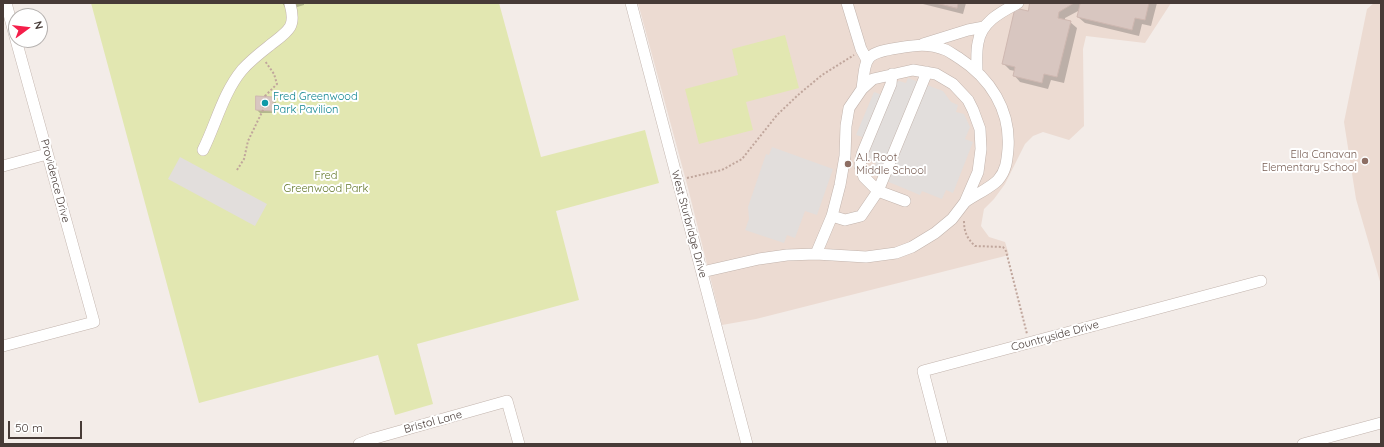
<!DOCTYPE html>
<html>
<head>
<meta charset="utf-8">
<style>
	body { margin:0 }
	#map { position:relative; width:1384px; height:447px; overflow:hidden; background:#f3ece8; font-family:Quicksand,sans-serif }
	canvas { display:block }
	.frame { position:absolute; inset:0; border:4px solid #473b37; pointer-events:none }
	.north { position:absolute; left:8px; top:8px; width:40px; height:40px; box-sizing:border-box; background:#fff; border:1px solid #b5b1af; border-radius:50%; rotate:75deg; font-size:11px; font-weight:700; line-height:16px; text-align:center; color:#473b37 }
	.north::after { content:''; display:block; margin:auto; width:14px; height:18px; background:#f51e4a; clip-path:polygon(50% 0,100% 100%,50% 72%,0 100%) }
	.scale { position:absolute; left:8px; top:421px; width:74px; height:18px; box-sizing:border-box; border:2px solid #473b37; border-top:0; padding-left:5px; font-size:12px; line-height:14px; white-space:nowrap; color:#473b37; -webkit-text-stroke:3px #fff; paint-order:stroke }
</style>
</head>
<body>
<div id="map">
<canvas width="1384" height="447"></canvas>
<div class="frame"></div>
<div class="north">N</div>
<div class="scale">50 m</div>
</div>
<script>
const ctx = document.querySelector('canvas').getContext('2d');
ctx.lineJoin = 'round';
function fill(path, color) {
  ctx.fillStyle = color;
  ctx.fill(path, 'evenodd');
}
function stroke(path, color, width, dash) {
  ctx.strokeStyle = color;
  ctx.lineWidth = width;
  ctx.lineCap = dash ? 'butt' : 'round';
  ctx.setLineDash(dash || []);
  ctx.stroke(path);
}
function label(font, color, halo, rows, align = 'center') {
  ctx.font = font + ' Quicksand,sans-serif';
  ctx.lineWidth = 4;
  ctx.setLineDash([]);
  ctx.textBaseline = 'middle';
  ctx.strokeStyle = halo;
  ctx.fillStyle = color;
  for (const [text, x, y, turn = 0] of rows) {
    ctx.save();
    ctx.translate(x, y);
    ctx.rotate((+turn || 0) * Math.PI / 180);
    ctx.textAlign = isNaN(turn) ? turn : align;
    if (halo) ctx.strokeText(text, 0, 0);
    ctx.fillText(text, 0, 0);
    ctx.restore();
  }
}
const education = new Path2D(`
	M638,3H1171L1145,43L1086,36L1083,49L1084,126L1069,140L1043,132L1033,136L1025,144L1005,184L994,199L984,209L981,226L989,237L1005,242L1009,255L756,319L722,325L688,188Z
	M1374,3H1381V285L1356,199L1344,122L1367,9Z`);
const green = new Path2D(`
	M91,3H499L541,157L645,130L659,183L556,211L579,300L417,344L433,404L395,415L378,355L199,403Z
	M785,35L799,88L746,102L753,130L699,144L685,89L738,75L732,49Z`);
const parking = new Path2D(`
	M908,78L943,91L951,102L958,105L956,112L964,114L970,127L965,139L973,142L953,193L946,190L942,199L922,191L920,195L879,178L882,170L874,167L876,163L859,156L866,138L856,135L874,92L882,95L886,85L899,81L906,83Z
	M772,147L833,169L817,215L805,211L795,238L787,235L784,243L745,230L749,219L748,207L766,154L769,155Z
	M180,157L267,204L255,226L168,179Z`);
const shadow = new Path2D(`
	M282,3H304V5L287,10Z
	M919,3H966L963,14Z
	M1031,3H1157L1151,26L1142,24L1139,36L1085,23L1078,17L1080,10L1065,18V20L1070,22L1077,28L1064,83L1051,80L1048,89L1020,82L1014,75L1015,71L1010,70L1003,63L1029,13Z
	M273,98L276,101V113H260L257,110Z`);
const building = new Path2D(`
	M936,3H958L957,8Z
	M1030,3H1074L1059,12L1058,18L1071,21L1057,77L1044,74L1042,83L1013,76L1015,67L1002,64L1015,8L1028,11Z
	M1078,3H1149L1145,20L1135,18L1132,30L1077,17L1080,4Z
	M256,96L273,97V111L256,110Z`);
const path = new Path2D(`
	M237,170L244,159L248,141L263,110L265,96L277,84L274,74L265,61
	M687,178L722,170L742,159L777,115L798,95L822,75L854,55
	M964,221C964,232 967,238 975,246L1003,247L1006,251L1027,334`);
const minor = new Path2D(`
	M6,3L16,40
	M631,3L747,444
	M847,3L861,49L867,60
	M923,44L968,30L984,27
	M977,72C977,62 976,52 978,43C981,22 1001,12 1018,3
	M892,74L891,84L862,154L860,166L864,177L878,191L905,201
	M862,89C866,57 864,53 898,48C916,45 928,43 946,50C950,52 954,55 959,58C990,78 1011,110 1008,149C1007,161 1006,171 998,180C992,187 973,196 965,202
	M203,150C216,124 223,93 242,70C250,61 260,53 269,46C276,40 285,35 290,27C294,20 292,11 290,4
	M3,166L47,154
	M832,216L845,220L861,216L878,191L927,72
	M702,272L759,259L787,255L816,254L866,257L896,253L912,247L935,233L952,219L965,202L978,172L981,149L980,129L973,110L968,100L953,84L936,74L913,70L873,79L862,89L849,108L846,126L845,156L840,185L832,216L816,254
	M3,346L94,322L16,40
	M359,444L372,439L507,401L519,444
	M942,444L923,371L1261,281
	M1303,444L1381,423`);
const markers = [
	[265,103,4,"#0f9aa8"],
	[1365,161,4,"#8d6e63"],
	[848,164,4,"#8d6e63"]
];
const cultureNames = [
	["Fred Greenwood",273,97],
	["Park Pavilion",273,110]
];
const educationNames = [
	["Ella Canavan",1357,155],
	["Elementary School",1357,168],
	["A.I. Root",856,158,"left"],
	["Middle School",856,171,"left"]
];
const parkNames = [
	["Fred",326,176],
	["Greenwood Park",326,189]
];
const streetNames = [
	["Providence Drive",55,181,75],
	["West Sturbridge Drive",689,224,75],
	["Countryside Drive",1055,336,-15],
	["Bristol Lane",433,422,-15]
];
fill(education, '#ecdbd2');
fill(green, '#e2e7b1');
fill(parking, '#e2dedc');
fill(shadow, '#0003');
fill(building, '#d8c6c0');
stroke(building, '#cfb8b1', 1);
stroke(minor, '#c2b4ad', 12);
stroke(path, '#c0a69c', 2, [2, 2]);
stroke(minor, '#fff', 11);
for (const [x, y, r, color] of markers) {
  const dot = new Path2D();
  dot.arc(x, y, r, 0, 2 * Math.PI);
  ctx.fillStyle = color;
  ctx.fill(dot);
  stroke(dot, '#fff', 1.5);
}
label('11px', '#0d838f', '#fff', cultureNames, 'left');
label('11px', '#785e54', '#fff', educationNames, 'right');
label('11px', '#63772b', '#fff', parkNames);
label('11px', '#473b37', '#fff', streetNames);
</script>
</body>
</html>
